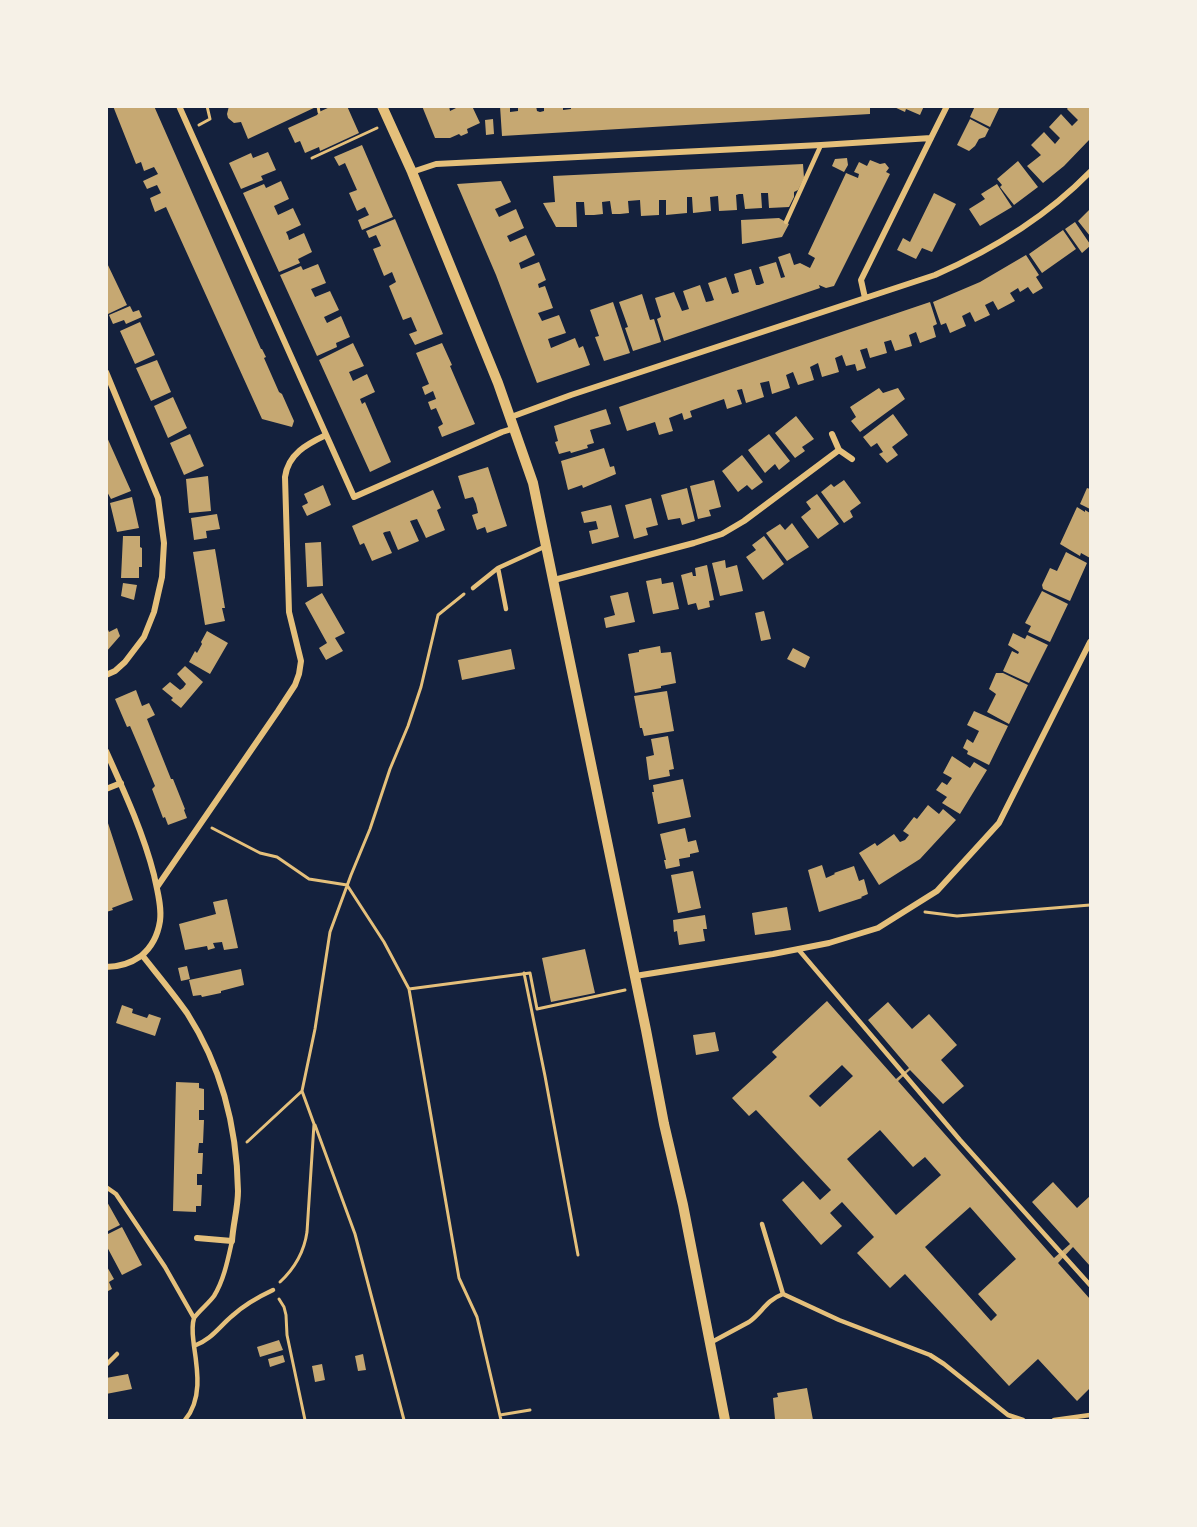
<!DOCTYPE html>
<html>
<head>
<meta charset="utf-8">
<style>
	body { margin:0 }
	#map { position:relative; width:1197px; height:1527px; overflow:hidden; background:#14213d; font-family:"Fira Sans Condensed",sans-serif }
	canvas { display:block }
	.frame { position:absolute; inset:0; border:108px solid #f6f1e7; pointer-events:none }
</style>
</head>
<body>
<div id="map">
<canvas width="1197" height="1527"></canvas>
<div class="frame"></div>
</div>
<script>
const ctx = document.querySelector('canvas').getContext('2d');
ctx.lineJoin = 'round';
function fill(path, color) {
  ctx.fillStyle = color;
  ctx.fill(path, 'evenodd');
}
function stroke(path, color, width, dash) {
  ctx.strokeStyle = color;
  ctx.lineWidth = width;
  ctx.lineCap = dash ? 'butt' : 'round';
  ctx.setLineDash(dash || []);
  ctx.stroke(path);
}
const building = new Path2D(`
	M113,106H154L261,349H262L266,357L264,358L279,392L282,394L294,421L292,427L262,419L166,207L155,212L152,204L150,198L161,193L157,185L147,189L143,181L158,174L154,167L144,171L141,162L136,164Z
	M229,106H318L248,139L241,122L234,123L228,118L227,114Z
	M332,106H347L359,133L320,151L319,147L305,153L300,141L295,143L288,128L317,115L319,112Z
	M422,106H449L450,111L460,106H472L480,123L467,129L468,133L461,136L459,134L450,138H435Z
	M500,106H510V112L518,111V106H536L537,111L540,112L544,111V106H563V110L571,109V106H870V114L502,136Z
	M892,106H924L920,115L906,109L905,112Z
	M975,106H1000L990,127L970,117Z
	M1069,106H1090V139L1064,166L1043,183L1027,166L1041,155L1031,145L1044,132L1055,144L1060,138L1049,127L1061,114L1072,126L1078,120L1067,109Z
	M493,119L494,134L486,135L485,120Z
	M970,119L989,129L985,137L979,139L975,146L969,151L957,145Z
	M362,145L393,217L362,230L358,220L369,215L365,207L357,211L349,193L357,190L345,163L339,166L334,157Z
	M268,152L276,170L261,176L263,180L241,189L229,163L251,153L253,158Z
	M847,158L848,165L844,172L832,166L835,159Z
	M870,160L880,164L885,163L889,168L886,172L890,174L834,286L826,288L819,285L820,288L664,341L657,319L661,317L655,298L674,292L682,311L689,309L683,291L700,285L706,302L711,301L714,300L708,283L726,277L732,294L739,292L734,274L751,269L756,285H759L764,283L759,267L776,262L781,278L785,277L778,257L790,253L794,265L800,263L810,268L815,258L808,254L846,173L858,178L859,174L854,172L859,162L867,166Z
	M1018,161L1038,187L1014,205L1000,187L1002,185L997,179Z
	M803,164L804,178L798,190L794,192V197L789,207L769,208L768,193H761L762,208L745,209L743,194H739L736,195L737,210L719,211L718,196L710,197L711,211L693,213L692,197H687V213L666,215V200H659V215L641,216L640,200L628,201L629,213L620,214H612L610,201L602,202L603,214L594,215H585L584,202H576L577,227H556L543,203L555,202L553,176Z
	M281,181L289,199L274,206L278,215L293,208L301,225L286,232L288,236L289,240L304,233L312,252L298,259L300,263L279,272L243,193L264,184L266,188Z
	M501,181L511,202L495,209L499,217L516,209L524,228L507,236L510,242L526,235L535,255L519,263L521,269L539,262L546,280L538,284L539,288L545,286L553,308L538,313L542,321L559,315L566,333L548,339L551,348L575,338L579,348L583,346L590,365L537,383L496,275L457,184Z
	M997,184L1012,207L980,226L969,209L985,199L981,194Z
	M934,193L956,204L932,252L922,248L916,259L897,250L903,238L910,242Z
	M1090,209V236L1078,221Z
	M779,218L789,224L782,237L742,244L741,220Z
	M395,219L443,334L415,345L409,334L417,331L411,317L403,320L389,286L396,282L392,272L384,276L373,249L381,246L376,235L369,238L366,231Z
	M1075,222L1090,244V246L1082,253L1065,229Z
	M1063,230L1076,249L1042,273L1029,254Z
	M1026,255L1039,275L1036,277L1043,288L1033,294L1028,287L1020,292L1018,288L1010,293L1015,301L998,310L993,301L985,305L990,315L975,322L970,312L962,316L966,326L950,333L946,323L941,325L933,302L980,282Z
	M106,261L127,305L108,314L106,310Z
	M318,264L326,283L311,289L315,297L330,291L339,310L324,317L327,323L341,316L350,337L336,343L337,347L317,356L280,275L301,266L303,270Z
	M642,294L650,320L654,319L661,342L633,351L625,328L628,327L619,302Z
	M613,302L630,353L604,361L595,337L599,336L590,310Z
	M930,302L937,324L933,326L936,337L920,343L916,332L909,335L912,346L895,351L891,340L884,342L887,353L870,358L867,348L860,350L866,368L857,371L855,364L846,366L842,355L835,358L839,372L822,377L818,363L810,367L814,380L798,385L793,372L786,375L790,388L772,394L769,381L760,383L764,397L746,403L742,389L737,390L742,404L727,409L724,399L690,411L692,417L684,420L682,413L669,418L673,431L659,435L655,422L627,431L619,407Z
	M130,306L133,312L139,310L142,317L126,324L124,320L113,324L109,315Z
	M140,322L155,355L135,364L120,331Z
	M353,343L364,366L349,372L353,381L367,374L375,392L360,399L362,404L365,402L391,462L370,472L319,360Z
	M442,343L452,365L450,366L475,424L442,437L438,427L443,424L436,408L431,410L428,402L436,399L433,391L425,395L422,387L429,384L416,353Z
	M157,360L171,392L151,401L136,368Z
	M879,388L883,393L898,388L905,399L860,432L851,421L856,417L850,407Z
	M173,397L187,428L168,438L154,406Z
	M606,409L611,424L590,430L594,443L587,445L588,448L571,453L570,451L559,454L555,442L558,441L554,426Z
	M893,414L908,435L892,447L898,455L887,463L879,454L883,452L877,443L871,447L863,437Z
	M796,416L814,439L802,447L805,451L795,458L775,433Z
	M190,434L204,466L184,475L170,443Z
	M769,434L790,461L779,470L775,464L765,473L748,450Z
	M106,435L131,491L111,499L106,490Z
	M604,448L610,467L614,466L616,474L583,488L582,485L568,490L561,461Z
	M742,455L763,482L752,490L747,485L738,492L722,471Z
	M488,467L507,526L487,533L485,527L477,530L472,515L478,513L476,504L473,497L465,499L458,476Z
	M208,476L211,511L189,513L186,479Z
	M714,480L721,507L709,510L711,516L698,519L690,486Z
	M844,480L861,503L850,511L853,517L844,523L821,492L831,484L834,487Z
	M323,485L331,505L307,516L302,506L308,503L304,494Z
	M687,488L695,521L682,525L680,518L668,520L661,495Z
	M1087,488L1090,489V509L1080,504Z
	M433,490L441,508L437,510L445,530L426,538L417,519L410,521L419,541L398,550L390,531L385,532L383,533L392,553L372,561L364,543L360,545L352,526Z
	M817,494L839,524L818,539L801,517L811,509L806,502Z
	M132,497L139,528L117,532L110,503Z
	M651,498L658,525L646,528L648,535L634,539L625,505Z
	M611,505L619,537L592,544L589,531L598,529L596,521L584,523L581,512Z
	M1077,507L1085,512V510L1090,513V558L1081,553L1080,556L1060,544Z
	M217,514L220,529L206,531L207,538L194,540L191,518Z
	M792,523L809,547L787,561L766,533L780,524L785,530Z
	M123,536H140V547L142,548V567H139V578H121Z
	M764,536L784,564L763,580L746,557L756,550L752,545Z
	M321,542L323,586L307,587L305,543Z
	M215,549L225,608H222L225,621L205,625L193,552Z
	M1066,552L1087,563L1070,601L1043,589L1042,585L1050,568L1057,571Z
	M725,560L726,568L737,565L743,591L720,596L712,563Z
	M707,565L714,600L709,601L710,607L698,610L696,603L688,605L681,575L692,572L693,576H696L695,568Z
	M661,578L662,584L673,582L679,609L653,614L646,581Z
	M123,583L137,585L134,600L121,596Z
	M1042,591L1068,604L1050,642L1028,632L1031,626L1025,623Z
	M628,592L635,622L606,628L604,618L615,615L610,596Z
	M322,593L345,633L335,638L343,651L326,660L319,648L327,643L305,603Z
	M764,611L771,639L761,641L755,613Z
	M106,625L109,632L117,628L120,636L106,652Z
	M207,631L228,643L210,674L189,662L195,651L197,653L202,644L201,642Z
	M1013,633L1025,639L1027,635L1048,645L1029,683L1003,671L1012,651L1018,654L1019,652L1008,645Z
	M660,646L661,653L671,652L676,683L661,686V688L635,693L628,654L639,652V650Z
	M793,648L810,657L805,668L787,659Z
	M511,649L515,669L462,680L458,660Z
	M185,666L203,682L181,708L171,700L173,698L162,689L170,682L180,690L183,688L186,684L177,674Z
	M996,673H1003L1028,685L1009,724L987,712L996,694L989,689Z
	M136,690L142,706L149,703L155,715L147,719L171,779H173L185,809L184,810L187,818L168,825L165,817L163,818L152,789L155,786L139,747L130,726L127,727L115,699Z
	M667,691L674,731L644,736L642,728H640L634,696Z
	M974,711L1008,726L989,765L967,754L968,751L963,748L967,739L973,743L979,731L967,725Z
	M668,736L674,769L669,770L670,776L649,780L646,757L654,755L651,739Z
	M952,756L970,768L974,762L987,770L960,814L942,803L947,797L936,790L942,782L947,785L952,778L943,773Z
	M683,779L691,817L658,824L652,792H654L653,785Z
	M928,805L939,814L943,809L956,820L920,859L879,885L859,853L875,843L877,846L894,834L900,842L905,840L909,835L903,831L914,817L917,819Z
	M106,817L133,900L112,908L113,910L106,912Z
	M685,828L688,842L696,840L699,852L690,854V857L679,859L680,866L666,869L664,860H666L660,834Z
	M822,865L826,878L835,874L834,873L854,866L859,881L864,879L868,894L861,897L862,898L819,912L808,870Z
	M693,871L701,908L678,913L671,875Z
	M227,899L238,948L224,950L222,942L213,943L215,948L208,950L207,946L185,950L179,924L216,914L213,902Z
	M787,907L791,930L755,935L752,913Z
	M705,915L707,929H703L705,941L679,945L677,931L674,932L673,920Z
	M585,949L595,993L551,1002L542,958Z
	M187,966L190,979L181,981L178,968Z
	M241,969L244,985L221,991V993L202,997L201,995L193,996L189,980Z
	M827,1001L896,1079L909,1068L868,1020L888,1002L912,1029L929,1014L957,1045L941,1060L964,1086L943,1104L910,1070L898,1081L1054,1258L1070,1244L1032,1202L1053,1182L1077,1208L1090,1196V1266L1073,1247L1058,1263L1090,1299V1388L1077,1401L1038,1359L1009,1386L905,1274L890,1288L857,1253L874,1237L842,1202L830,1213L842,1226L821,1245L782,1200L803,1181L820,1200L831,1190L756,1110L749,1116L732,1098L777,1057L772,1052ZM842,1065L853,1076L820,1107L809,1096ZM880,1130L913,1167L925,1157L941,1175L896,1215L847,1159ZM970,1207L1016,1259L978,1294L997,1315L991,1321L925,1247Z
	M122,1005L133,1009L132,1013L147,1018L149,1014L161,1018L155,1036L116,1023Z
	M715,1032L719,1051L696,1055L693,1035Z
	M176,1082L199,1083V1088L204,1089V1110H199V1120H204L203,1143H199L198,1153H203L202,1174H197V1185H202L201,1206H196V1212L173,1211Z
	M106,1200L120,1225L106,1232Z
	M122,1227L142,1265L122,1275L106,1245V1235Z
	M106,1265L114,1279L109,1282L112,1289L106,1292Z
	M279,1340L283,1350L260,1357L257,1347Z
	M363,1354L366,1370L358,1371L355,1356Z
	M283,1355L285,1362L270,1367L268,1359Z
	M322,1364L325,1380L315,1382L312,1366Z
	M128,1374L132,1389L106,1394V1378Z
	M807,1388L813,1420H777V1419H775L773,1398L778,1397L777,1393Z`);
const path = new Path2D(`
	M318,106L319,112
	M199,125L210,119L207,106
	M312,158L377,128
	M212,828L260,853L277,857L309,879L347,885L384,942L409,989
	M925,912L957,916L1090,905
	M524,973L545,1076L578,1255
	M315,1125L355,1234L404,1420
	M247,1142L302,1091L315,1029L330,932L351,875L370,829L390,769L408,726L421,687L438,615L464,594
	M280,1282C295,1268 304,1253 307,1232L314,1124L302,1091
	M279,1299L284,1307L286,1315L287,1335L305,1420
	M500,1415L530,1410
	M501,1420L477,1317L459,1278L409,989L530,973L537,1009L625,990`);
const service = new Path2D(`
	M786,222L821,145
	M498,568L506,609
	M473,588L498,568L546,546
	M798,949L960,1140L1090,1285
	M106,1187L116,1194L165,1267L194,1318C191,1328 193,1336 194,1346C198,1372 202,1400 185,1420
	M762,1224L783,1294
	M194,1318C200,1310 208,1304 214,1296C224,1280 228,1259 232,1241
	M710,1343L749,1322C763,1312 765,1301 783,1294L839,1320L930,1355L944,1364L1008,1415L1023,1420
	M194,1346C211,1340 219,1327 232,1316C244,1305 258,1297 273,1290
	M106,1365L117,1354
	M1054,1420L1090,1415`);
const minor = new Path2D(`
	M179,106L354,497L502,432L515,428
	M412,172L436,164L821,145L931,138
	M865,298L861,280L931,138L947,106
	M106,372L158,498L164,543L162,577L154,612L144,637L125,662L115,671L106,675
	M511,417L571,395L935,275C992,250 1047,216 1090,172
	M832,434L839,450L852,459
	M554,580L694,543L722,534L744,521L839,450
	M106,751C124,791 143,832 154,875C157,890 162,906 160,921C158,934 152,947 141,956C131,963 119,967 106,967
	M106,789L121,783
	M157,887L278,711L295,685L299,674L301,661L289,612L285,477C288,454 307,444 326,435
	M142,955C157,974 173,993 187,1013C221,1066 237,1128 238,1191C238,1208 233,1224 232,1241L197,1238
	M635,976L773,954L829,943L878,928L937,891L999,823L1090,642`);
const tertiary = new Path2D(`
	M382,106L412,172L498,383L533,483L646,1030L664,1124L683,1205L725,1420`);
fill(building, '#c6a872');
stroke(path, '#e5c07b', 3);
stroke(service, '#e5c07b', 4.5);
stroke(minor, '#e5c07b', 6);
stroke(tertiary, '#e5c07b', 10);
</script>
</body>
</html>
